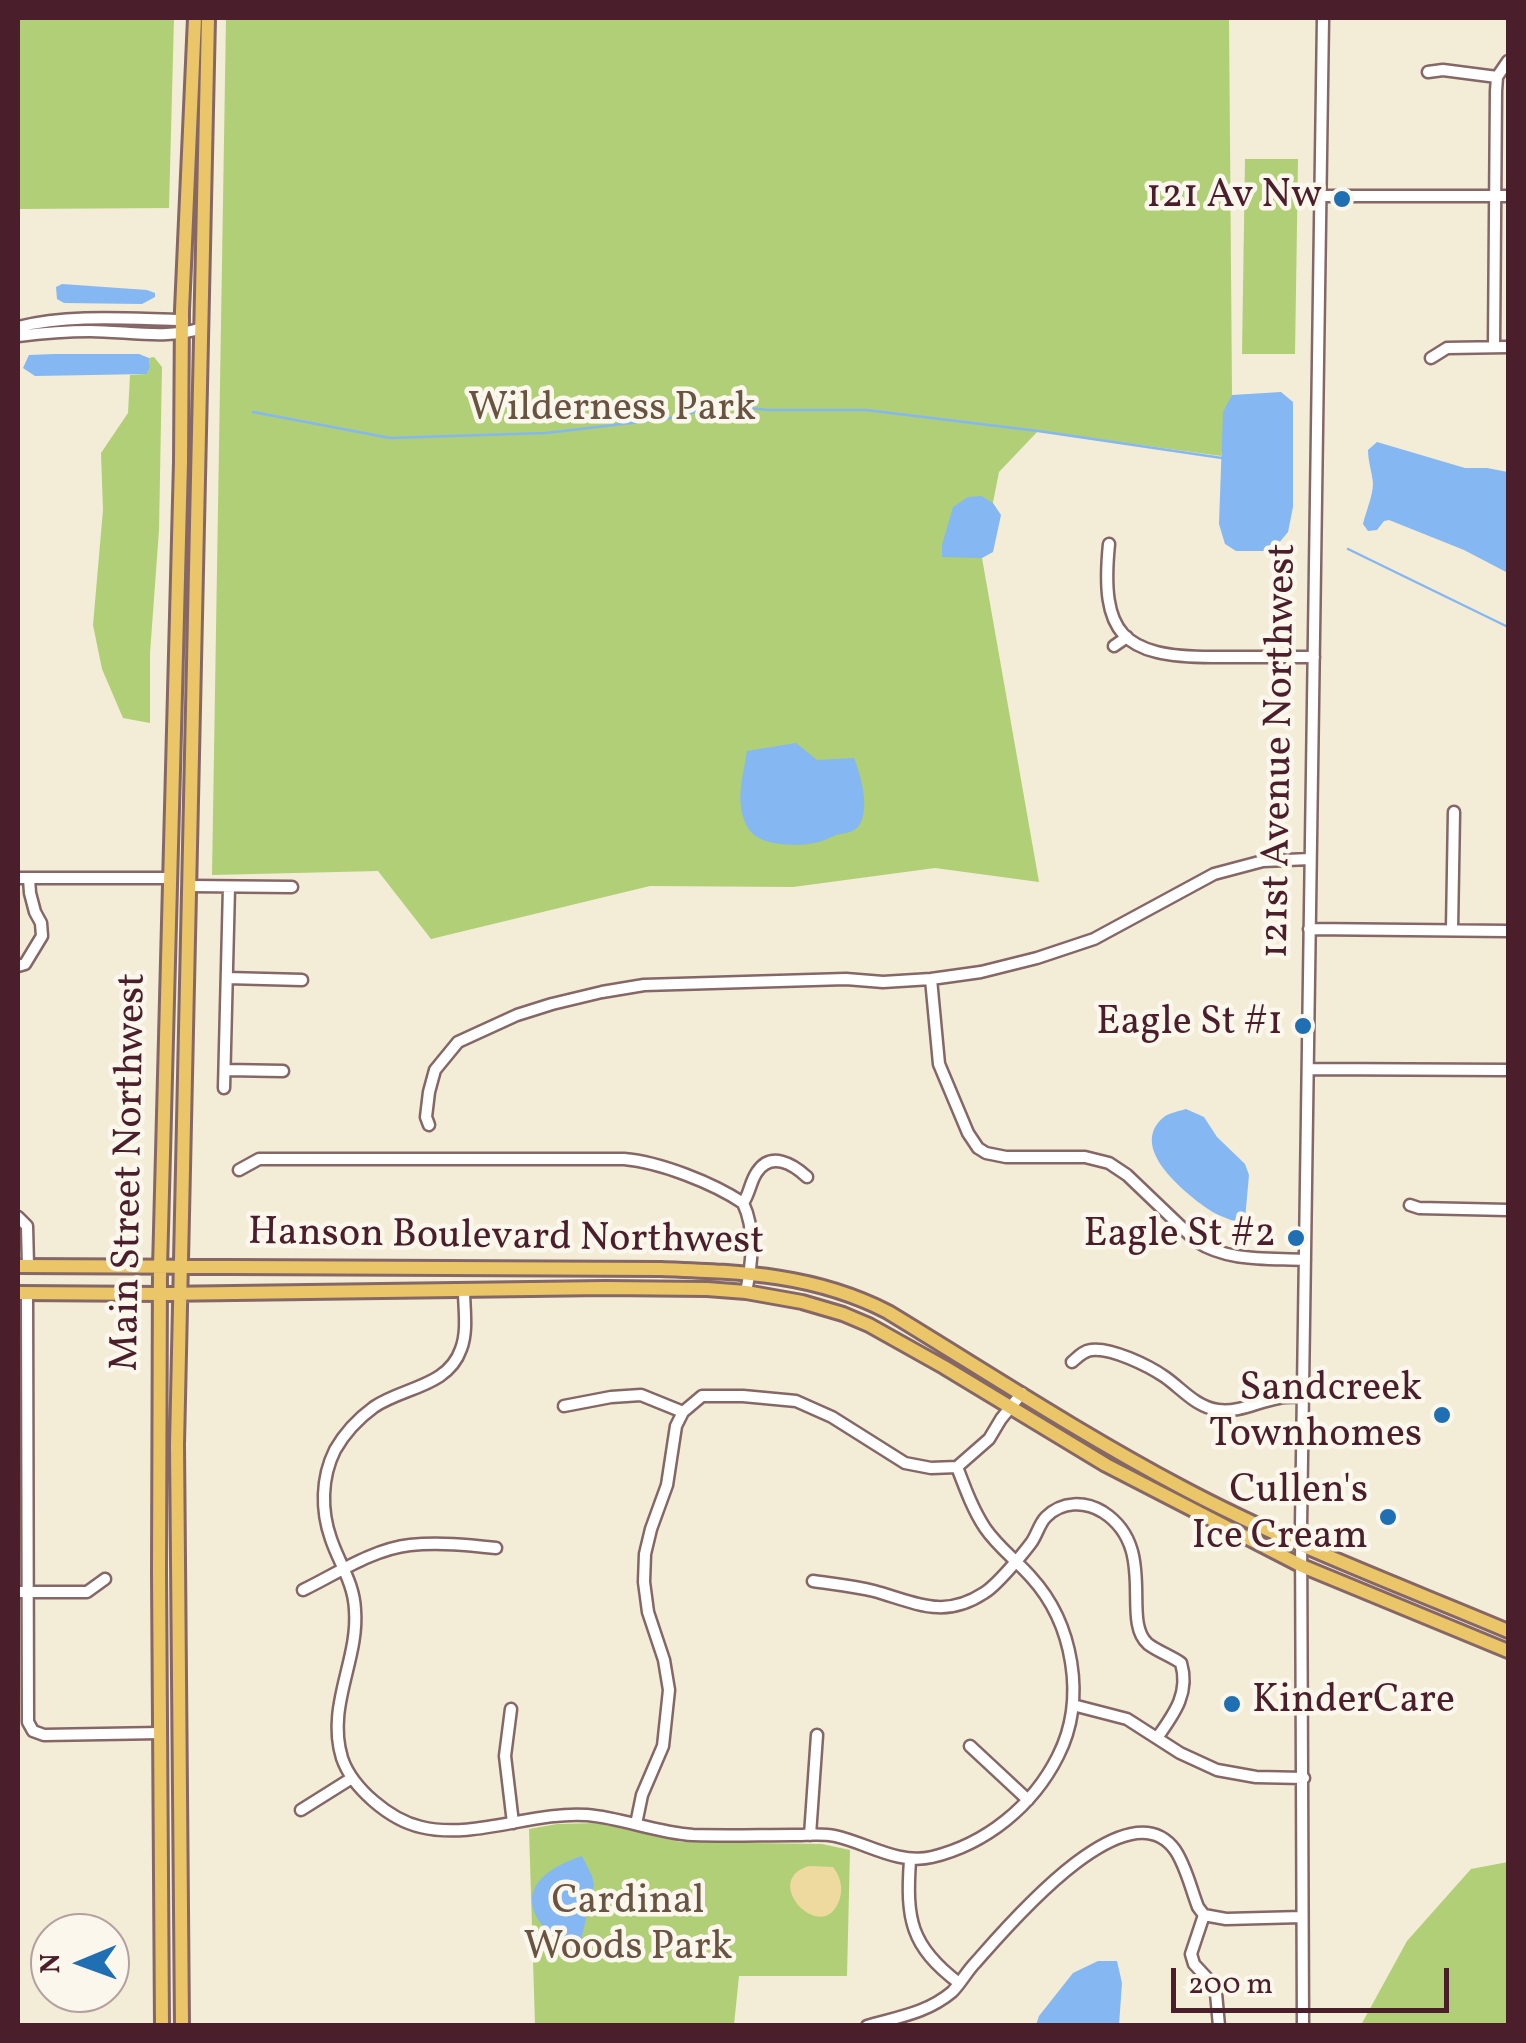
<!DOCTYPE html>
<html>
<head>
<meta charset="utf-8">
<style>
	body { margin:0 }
	#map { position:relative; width:1526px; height:2043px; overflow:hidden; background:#f3ecd6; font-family:Vollkorn,serif }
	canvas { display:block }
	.frame { position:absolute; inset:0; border:20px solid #4a1f2b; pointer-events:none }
	.north { position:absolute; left:30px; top:1913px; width:100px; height:100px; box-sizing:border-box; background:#fbf7ec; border:2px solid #b4a19f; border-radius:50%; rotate:269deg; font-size:28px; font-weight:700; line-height:40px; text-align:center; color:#4a1f2b }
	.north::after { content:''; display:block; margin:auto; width:35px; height:45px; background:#1f6fb2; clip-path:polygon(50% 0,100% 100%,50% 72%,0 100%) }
	.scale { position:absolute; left:1171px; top:1968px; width:278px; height:45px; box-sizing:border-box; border:5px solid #4a1f2b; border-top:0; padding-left:12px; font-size:30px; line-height:35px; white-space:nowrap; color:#4a1f2b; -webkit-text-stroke:8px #fbf7ec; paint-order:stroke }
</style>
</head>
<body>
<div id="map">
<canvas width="1526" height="2043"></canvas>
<div class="frame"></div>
<div class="north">N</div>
<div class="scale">200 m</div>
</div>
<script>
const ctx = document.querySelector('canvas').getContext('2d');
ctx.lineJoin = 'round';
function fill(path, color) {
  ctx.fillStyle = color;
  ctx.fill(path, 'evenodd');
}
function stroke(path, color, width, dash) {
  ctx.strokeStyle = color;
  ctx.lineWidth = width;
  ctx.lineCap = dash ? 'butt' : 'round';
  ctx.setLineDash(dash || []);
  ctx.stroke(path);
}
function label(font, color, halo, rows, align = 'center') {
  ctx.font = font + ' Vollkorn,serif';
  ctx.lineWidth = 9;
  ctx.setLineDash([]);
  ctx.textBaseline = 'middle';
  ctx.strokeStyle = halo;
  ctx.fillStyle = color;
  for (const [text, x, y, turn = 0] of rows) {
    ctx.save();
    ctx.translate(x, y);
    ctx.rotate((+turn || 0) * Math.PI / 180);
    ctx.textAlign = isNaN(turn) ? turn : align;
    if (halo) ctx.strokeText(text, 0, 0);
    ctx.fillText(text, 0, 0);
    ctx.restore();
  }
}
const green = new Path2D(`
	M18,18H174L169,208L18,209Z
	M226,18H1229L1232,395L1221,456L1038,431L999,472L982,558L1039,882L935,868L793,887L650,886L431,939L378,871L212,875Z
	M1245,159H1298L1295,354H1242Z
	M154,357L162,367L159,530L150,653V723L123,718L102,669L93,625L103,510L101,453L128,413L130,375L147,374L150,367L149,358Z
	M597,1823L681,1842L822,1844L850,1850L847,1976H739L734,2025H535L529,1829L557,1824Z
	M1508,1862V2025H1361L1407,1941L1471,1869Z`);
const sand = new Path2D(`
	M809,1866L833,1867C840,1876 843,1887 840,1898C825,1949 758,1881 809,1866Z`);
const water = new Path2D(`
	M62,284L147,290L155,293V297L142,304L64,303L57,299L56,287Z
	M54,354H139L149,358L150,367L147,374L35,376L23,368L29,355Z
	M1281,392L1293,402V507L1288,532L1278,544L1266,551H1236L1225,544L1219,524L1223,412L1232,395Z
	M1377,442L1465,468H1487L1508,472V573L1464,550L1389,520L1384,521L1377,530L1368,531L1363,524C1366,511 1373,496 1373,483C1372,472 1368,461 1368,450Z
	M981,496L993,503L1001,515L993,552L982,558L942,557V545L953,507L968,497Z
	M796,743L817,760L854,758C861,776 871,810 858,827C852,833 844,833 836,835C829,838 822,842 814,843C796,847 758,846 748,828C734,804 743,777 747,751Z
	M1186,1109L1204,1117L1217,1137L1245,1164L1249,1175L1245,1219L1236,1222C1227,1218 1216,1215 1208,1209C1184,1192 1127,1147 1164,1117C1169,1113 1180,1111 1186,1109Z
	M582,1856L592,1876L594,1885L581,1940L572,1944L562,1934L558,1940C511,1903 533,1872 582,1856Z
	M1098,1961H1117L1122,1983L1119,2025H1036L1039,2016L1073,1973Z`);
const stream = new Path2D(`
	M253,412L390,438L546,433L666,419L722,405L768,410H866L1038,431L1222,458
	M1348,549L1508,627`);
const minor = new Path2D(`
	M1428,72L1443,70L1497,77
	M1320,196H1508
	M18,327C71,314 128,319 183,320
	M18,336C42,333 66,331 90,331C127,331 166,340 202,328
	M1494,347L1496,91L1497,77L1508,61
	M1431,358L1447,348L1508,347
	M1109,544C1100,634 1122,657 1212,657C1246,657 1280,657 1314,657
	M1114,646L1127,637
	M18,878H170
	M191,886L292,887
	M1309,929L1508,931
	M1452,929L1454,812
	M18,966L25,964L42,936L41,923L35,912L30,893L29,878
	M227,978L302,980
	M931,979L939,1064L968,1133L978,1148L986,1153L1006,1157H1085L1109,1163L1127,1175L1196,1241C1228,1262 1268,1258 1305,1260
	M1308,1069L1508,1070
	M226,1070L283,1071
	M224,1088L229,887
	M429,1125L426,1117L429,1092L435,1070L458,1042L517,1015L552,1004L602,992L644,985L846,979L883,982L931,979L981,972L1037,958L1094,939L1214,874L1263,861L1310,859
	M239,1170L259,1159H624C660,1162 713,1183 743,1203
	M1410,1205L1419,1208L1508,1210
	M18,1217L27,1226L28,1266
	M464,1290C464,1309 468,1331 461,1349C448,1387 403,1387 374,1407C359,1418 344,1434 335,1450C321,1478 321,1511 331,1539C339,1563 354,1583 355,1610C359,1660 326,1706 342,1758C352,1788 390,1820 421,1827C474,1840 533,1811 587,1815C623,1818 657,1833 693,1835C727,1836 760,1835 794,1835C807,1835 822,1833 835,1836C867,1843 898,1865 932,1857C986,1844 1033,1806 1058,1756C1087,1699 1073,1623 1031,1577C1016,1560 998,1547 985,1528C973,1510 965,1488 957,1467
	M746,1292C752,1263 756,1230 743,1203C750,1193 750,1182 757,1172C771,1151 793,1164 807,1177
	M27,1293L28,1722L33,1731L44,1735L160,1733
	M1072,1362C1078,1357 1083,1351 1091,1350C1111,1347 1149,1366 1165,1377C1182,1389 1196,1407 1218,1410C1239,1413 1259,1401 1279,1398C1287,1396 1295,1397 1303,1397
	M564,1406L611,1397L641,1395L683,1412
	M813,1581C833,1584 854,1586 874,1591C914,1602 943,1620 984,1593C996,1586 1022,1555 1031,1543C1037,1535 1039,1524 1046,1517C1062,1501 1085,1501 1103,1512C1159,1548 1120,1620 1148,1644C1157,1651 1171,1656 1181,1663C1190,1693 1174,1714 1157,1738
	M303,1590C336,1574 373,1549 410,1545C439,1542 468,1545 496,1548
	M18,1592H87L105,1579
	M1073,1705L1127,1719L1180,1753L1217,1770L1256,1777L1304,1778
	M511,1709L505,1756L513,1823
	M970,1746L1028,1800
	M301,1810L352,1778
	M636,1824L642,1795L663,1746L669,1690L664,1660L648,1612L644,1582L645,1554L651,1529L667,1485L676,1426L683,1412L702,1396H743L796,1401L832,1417L905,1463L931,1468L957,1467L989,1439L1001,1419L1022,1393
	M810,1835L817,1735
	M910,1860C906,1919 910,1946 959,1983
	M1204,1915L1191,1954L1194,1964L1207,1978L1216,1993L1219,2026
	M867,2026C898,2017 927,2013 952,1992C961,1983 967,1971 976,1962C1007,1927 1127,1784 1175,1850C1186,1866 1191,1889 1198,1907L1204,1915L1226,1919L1302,1917
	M1303,2026L1301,1526L1323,18`);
const major = new Path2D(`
	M18,1266L661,1269C742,1272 814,1274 888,1312C985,1371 1081,1434 1181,1487C1286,1543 1399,1585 1508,1631
	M18,1293L160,1294L605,1288L707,1289L746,1292L802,1302L843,1314L869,1325L944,1367L1106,1465L1302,1566L1508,1651
	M162,2026L159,1572L160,1268L181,462L182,310L195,18
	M182,2026L177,1444L208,18`);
const markers = [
	[1342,199,10,"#1f6fb2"],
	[1303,1026,10,"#1f6fb2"],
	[1296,1238,10,"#1f6fb2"],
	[1442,1415,10,"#1f6fb2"],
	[1388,1517,10,"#1f6fb2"],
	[1232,1704,10,"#1f6fb2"]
];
const poiNames = [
	["121 Av Nw",1322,199],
	["Eagle St #1",1283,1026],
	["Eagle St #2",1276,1238],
	["Sandcreek",1422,1392],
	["Townhomes",1422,1438],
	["Cullen's",1368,1494],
	["Ice Cream",1368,1540],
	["KinderCare",1252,1704,"left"]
];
const parkNames = [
	["Wilderness Park",612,412],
	["Cardinal",628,1905],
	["Woods Park",628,1951]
];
const streetNames = [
	["121st Avenue Northwest",1282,751,-89],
	["Main Street Northwest",132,1172,-89],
	["Hanson Boulevard Northwest",506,1240,1]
];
fill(green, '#b0cf76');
fill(sand, '#eeda9e');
fill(water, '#85b7f2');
stroke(stream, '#85b7f2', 2.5);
stroke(minor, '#856767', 15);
stroke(major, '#856767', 18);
stroke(minor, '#fff', 10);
stroke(major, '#ebc669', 12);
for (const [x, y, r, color] of markers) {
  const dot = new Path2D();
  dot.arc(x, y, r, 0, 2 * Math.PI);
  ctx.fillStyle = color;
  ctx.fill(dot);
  stroke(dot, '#fbf7ec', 4);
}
label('40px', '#4a1f2b', '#fbf7ec', poiNames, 'right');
label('40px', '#695442', '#fbf7ec', parkNames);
label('40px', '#4a1f2b', '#fbf7ec', streetNames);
</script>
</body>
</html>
